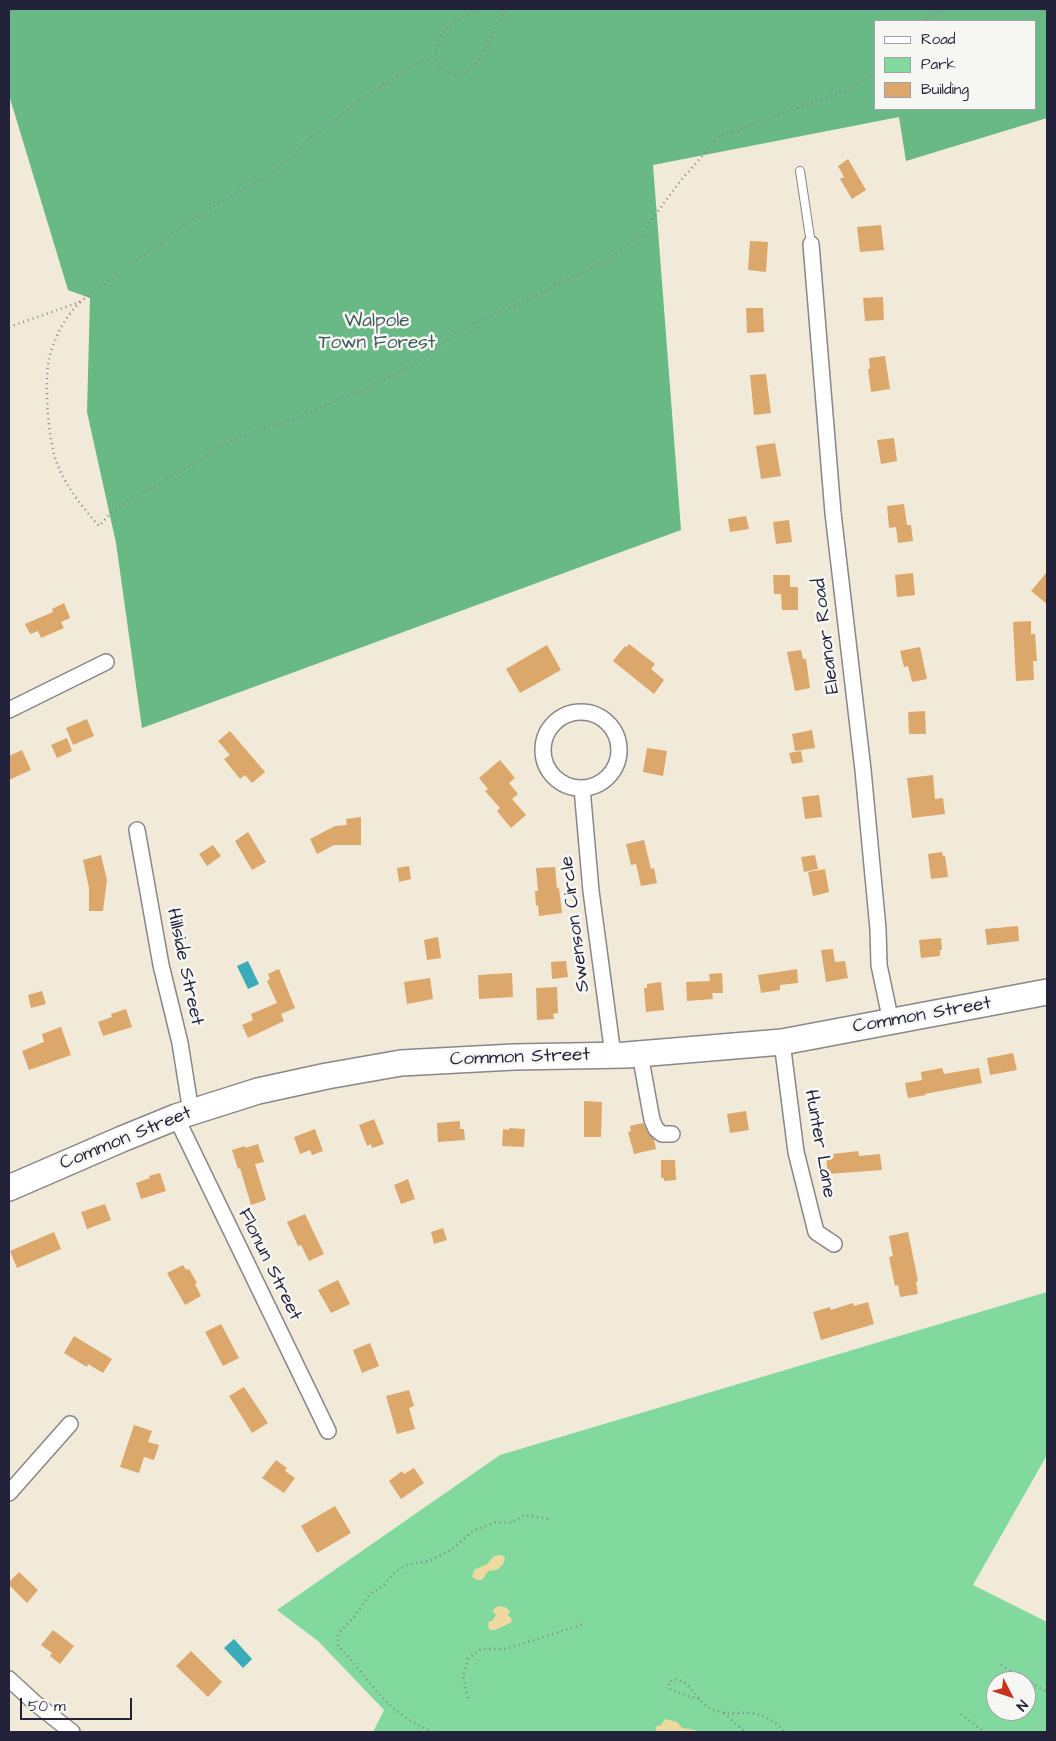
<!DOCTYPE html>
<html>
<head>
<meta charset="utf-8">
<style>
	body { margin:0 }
	#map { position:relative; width:1056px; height:1741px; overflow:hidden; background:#f2ead8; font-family:"Architects Daughter",sans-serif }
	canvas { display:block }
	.frame { position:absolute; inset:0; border:10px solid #22223b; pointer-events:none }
	.legend { position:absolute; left:874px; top:20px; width:162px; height:90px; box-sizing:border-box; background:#f6f6f2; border:1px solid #a1a1a9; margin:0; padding:6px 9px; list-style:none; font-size:15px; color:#22223b }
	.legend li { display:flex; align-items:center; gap:10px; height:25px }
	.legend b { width:25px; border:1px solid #a1a1a9 }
	.north { position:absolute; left:986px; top:1671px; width:50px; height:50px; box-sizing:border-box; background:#f6f6f2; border:1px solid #a1a1a9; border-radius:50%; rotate:131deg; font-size:14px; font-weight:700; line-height:20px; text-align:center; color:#22223b }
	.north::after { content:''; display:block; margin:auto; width:18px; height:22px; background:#c8321e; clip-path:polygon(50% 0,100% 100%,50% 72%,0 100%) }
	.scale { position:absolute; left:20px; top:1698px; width:112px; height:22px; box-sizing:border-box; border:2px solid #22223b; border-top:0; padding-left:6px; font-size:15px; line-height:18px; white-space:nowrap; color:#22223b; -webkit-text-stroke:4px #f6f6f2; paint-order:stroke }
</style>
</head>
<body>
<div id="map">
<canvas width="1056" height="1741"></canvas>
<div class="frame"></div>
<ul class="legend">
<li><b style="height:6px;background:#fff"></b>Road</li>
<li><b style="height:14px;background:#81d99e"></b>Park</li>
<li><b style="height:14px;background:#dca76b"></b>Building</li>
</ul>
<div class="north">N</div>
<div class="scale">50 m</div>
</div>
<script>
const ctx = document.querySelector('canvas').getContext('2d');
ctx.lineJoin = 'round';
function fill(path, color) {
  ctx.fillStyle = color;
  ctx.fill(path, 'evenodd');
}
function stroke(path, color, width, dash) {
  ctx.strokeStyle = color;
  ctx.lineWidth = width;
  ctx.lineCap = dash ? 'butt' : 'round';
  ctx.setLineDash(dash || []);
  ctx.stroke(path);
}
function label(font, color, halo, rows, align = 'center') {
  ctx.font = font + ' "Architects Daughter",sans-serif';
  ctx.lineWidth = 5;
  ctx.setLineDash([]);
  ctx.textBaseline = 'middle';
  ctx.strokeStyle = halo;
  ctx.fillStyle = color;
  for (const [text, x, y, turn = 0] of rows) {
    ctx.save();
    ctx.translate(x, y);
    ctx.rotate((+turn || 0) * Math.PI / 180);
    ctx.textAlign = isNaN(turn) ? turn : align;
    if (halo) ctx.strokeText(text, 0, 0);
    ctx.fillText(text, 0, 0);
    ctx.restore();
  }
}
const green = new Path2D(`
	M1047,1292V1455L973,1585L1047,1622V1732H373L384,1710L318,1641L277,1610L500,1455ZM996,1681H1026V1711H996Z`);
const forest = new Path2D(`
	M9,9H1047V118L906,161L899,117L653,165L681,530L142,728L116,543L87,412L90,298L68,290L9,95ZM875,21H1035V109H875Z`);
const sand = new Path2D(`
	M500,1555L504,1556L505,1560C502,1568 496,1571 488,1571L482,1580H477L472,1577L474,1570L487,1564L494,1556Z
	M498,1606L505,1607L510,1611L508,1615L511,1618L512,1622L495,1630H490L488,1626L489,1621H492L496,1615L493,1612L494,1609Z
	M665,1719L677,1722L682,1728L695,1730L697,1732H657L655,1727L661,1725Z`);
const water = new Path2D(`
	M248,961L259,984L248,989L237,966Z
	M234,1639L252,1659L243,1668L224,1648Z`);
const building = new Path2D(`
	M848,159L866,190L852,199L840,179L844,177L838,166Z
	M881,225L884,250L860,252L857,227Z
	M750,241L768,242L766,272L748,270Z
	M883,297L884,320L865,321L863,298Z
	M746,308H763L764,332L747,333Z
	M885,356L890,389L871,392L868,369H870L869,358Z
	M766,374L771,413L754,415L750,375Z
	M894,438L897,461L881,464L877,440Z
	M775,443L781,476L761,479L756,446Z
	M904,504L907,525H911L913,541L898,543L896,527L889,528L887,506Z
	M746,516L749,529L730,532L728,519Z
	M789,520L792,542L776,544L773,522Z
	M1047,572V604L1031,591Z
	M913,573L915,595L897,597L895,575Z
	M773,575H790V587H798V610H782L781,594H774Z
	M64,603L70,618L61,622L64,628L41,638L38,631L30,634L25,624L53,612L52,609Z
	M1031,621V634H1035L1037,661H1033L1034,680L1016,681L1013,622Z
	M629,644L655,664L651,669L664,680L654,694L613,661L625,646L627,647Z
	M547,645L561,670L520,693L506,669Z
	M920,647L927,679L912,682L908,666L904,667L900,651Z
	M801,650L803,659H806L810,688L795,691L787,652Z
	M925,711L926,734H909L908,712Z
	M87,719L94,736L73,745L66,728Z
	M812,730L815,748L795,751L792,734Z
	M230,731L265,772L252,783L245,775L240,779L224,759L230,755L218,741Z
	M67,738L72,751L57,758L51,745Z
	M647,748L667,751L663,776L643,772Z
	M22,750L31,770L9,780V756Z
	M801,751L803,762L792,764L789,753Z
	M500,760L515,778L509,783L518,794L512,799L526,815L511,828L497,811L500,808L485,791L488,789L479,778Z
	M933,775L935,799L943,798L945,814L912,818L907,778Z
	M819,795L822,817L805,819L802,797Z
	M361,817V845H334L317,854L310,839L335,826L347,825L346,819Z
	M248,832L266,862L252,870L235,841Z
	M644,840L651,869L654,868L657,883L641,886L636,864L631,865L626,844Z
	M213,845L221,856L207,866L199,854Z
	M942,852L943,856H945L948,877L931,879L928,854Z
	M101,855L107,880L103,911H89V888L83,860Z
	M815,855L818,869L804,872L801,857Z
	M409,866L411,879L399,882L397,868Z
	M555,867L557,888H559L562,913L539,916L538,905L536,906L535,891H538L536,868Z
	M825,869L829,892L813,896L808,872Z
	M1018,926L1019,941L987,945L985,929Z
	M438,937L441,958L427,960L424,940Z
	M941,938L942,950H940V956L921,958L919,940Z
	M833,949L835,962L845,961L848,978L826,982L821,950Z
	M566,961L568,977L552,979L551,962Z
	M279,969L295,1008L281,1014L284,1021L248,1038L242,1025L253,1020L251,1014L277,1003L267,981L270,979L268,974Z
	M797,969L798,983L780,985V990L761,993L758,975Z
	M512,973L513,997L479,999L478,975Z
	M722,973L723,993H712L713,999L687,1001L686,982L710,981L709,974Z
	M430,978L433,999L407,1004L404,982Z
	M661,982L664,1010L646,1012L644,988H647V984Z
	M557,987L558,1013L553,1014L554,1019L537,1020L536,988Z
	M42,991L46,1004L31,1008L28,995Z
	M126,1009L132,1027L103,1036L98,1022L112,1017L111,1014Z
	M61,1027L71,1055L29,1070L22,1051L44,1042L42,1034Z
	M1013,1053L1017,1070L990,1075L987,1058Z
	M942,1068L944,1074L979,1068L982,1083L925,1094L926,1095L908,1098L905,1083L922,1080L921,1072Z
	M584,1101L602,1102L601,1137H584Z
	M746,1111L749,1130L730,1133L727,1114Z
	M374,1119L384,1144L372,1148L371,1144L367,1146L359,1125Z
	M460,1121V1129H464L465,1140L438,1142L437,1123Z
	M643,1123L648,1133L654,1139L656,1149L634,1154L628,1132L631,1131L630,1126Z
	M509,1128L525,1129L524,1147L502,1146L503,1129L509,1130Z
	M315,1129L323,1151L312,1155L310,1150L300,1154L294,1137Z
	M258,1144L264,1162L255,1164L266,1200L251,1205L240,1168L238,1169L232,1150L245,1146V1148Z
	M858,1151L859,1156L880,1154L882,1170L828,1174L826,1158L834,1157L833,1154Z
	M661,1160H675L676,1180L664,1181V1178H661Z
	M160,1173L166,1191L141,1199L136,1183L150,1178L149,1176Z
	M408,1179L415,1199L401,1204L394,1185Z
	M105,1204L111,1220L87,1229L81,1212Z
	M305,1214L324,1254L309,1261L301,1245L298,1246L287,1222Z
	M443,1228L447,1240L434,1244L431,1232Z
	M54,1232L61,1249L17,1268L10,1251Z
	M908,1232L918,1281L916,1282L918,1294L900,1297L898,1285L895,1286L889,1257L893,1256L889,1236Z
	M183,1265L186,1270L189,1269L197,1283L195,1284L201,1296L185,1305L167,1273Z
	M338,1280L350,1304L331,1313L318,1290Z
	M868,1302L874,1324L821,1340L813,1312L830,1307L831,1310L853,1303L854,1306Z
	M221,1324L239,1358L223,1366L205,1332Z
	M74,1336L112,1359L103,1373L88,1364L87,1367L64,1353Z
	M370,1343L379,1366L362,1373L353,1350Z
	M244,1387L268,1423L252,1433L229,1396Z
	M409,1390L414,1406L409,1408L415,1429L397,1434L386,1396Z
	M134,1425L152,1431L148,1442L159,1445L154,1460L144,1457L139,1473L120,1467Z
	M276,1460L287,1468L285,1471L295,1478L284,1493L262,1478Z
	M414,1468L424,1483L401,1499L389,1481L402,1471L404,1474Z
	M335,1506L351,1533L317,1553L301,1526Z
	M19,1572L38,1590L27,1603L9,1585V1582Z
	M53,1630L74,1646L60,1664L50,1656L52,1653L41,1645Z
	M191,1651L222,1682L208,1697L176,1666Z`);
const path = new Path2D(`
	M477,9C466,15 451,23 443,33C432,47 431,72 454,74C459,75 464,74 468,71C484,58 496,27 505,9
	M922,21L945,9
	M80,302C65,317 54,338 49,359C44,384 48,443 58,466C67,488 83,508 99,526L113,511L129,500L185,469L219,447L252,432L296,418L367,388L417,363L456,333L470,325L507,309L607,260L639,237L681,180L720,136L851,89L868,78L875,72
	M9,327L80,302L191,220L252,184L269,176L293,156L311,137L377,89L407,70L435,55
	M1001,1665L1047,1692
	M468,1698L463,1677L468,1659L481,1649H506L583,1624
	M699,1699L676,1692L669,1688V1682L674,1679C677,1680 682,1681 685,1683C695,1691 701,1705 713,1710C721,1713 728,1713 736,1713C758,1712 770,1716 785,1732
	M724,1713L745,1732
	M961,1714L984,1732
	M433,1732C418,1725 402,1717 390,1705C370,1687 357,1664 338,1646V1634L354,1617L370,1594L383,1586L396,1571L410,1564L429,1561L451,1550L473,1531L496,1522L511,1523L524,1515L549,1519`);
const lane = new Path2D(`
	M800,171L811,244`);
const street = new Path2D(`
	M811,244L833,513L863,770L878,929L879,965L891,1022
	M9,710L106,662
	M543 750a38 38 0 1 1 76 0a38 38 0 1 1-76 0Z
	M582,788L591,891L613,1055
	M137,830L161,965L180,1043L191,1112
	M782,1042L796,1152L816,1232L834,1244
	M640,1054L652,1120L656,1129L662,1134H672
	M176,1117L328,1431
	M9,1493L70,1424
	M9,1679L35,1703L72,1732`);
const primary = new Path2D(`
	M9,1188L122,1139L176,1117L258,1091L327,1076L401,1063L514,1057L626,1055L782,1042L1047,992`);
const parkNames = [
	["Walpole",377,322],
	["Town Forest",377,344]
];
const streetNames = [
	["Eleanor Road",827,636,-97],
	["Swenson Circle",576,924,-97],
	["Hillside Street",184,967,78],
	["Common Street",922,1016,-10],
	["Common Street",520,1058,-2],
	["Common Street",126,1139,-22],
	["Hunter Lane",819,1144,80],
	["Flonun Street",269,1265,64]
];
fill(green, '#81d99e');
fill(forest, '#68b985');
fill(sand, '#eeda9e');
fill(water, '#3babb9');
fill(building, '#dca76b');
stroke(lane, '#8a868a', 10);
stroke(street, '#8a868a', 18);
stroke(primary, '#8a868a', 28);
stroke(path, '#8a868a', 2.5, [1, 4]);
stroke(lane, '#fff', 8);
stroke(street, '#fff', 15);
stroke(primary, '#fff', 25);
label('19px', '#3e5959', '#f6f6f2', parkNames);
label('19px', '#22223b', '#f6f6f2', streetNames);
</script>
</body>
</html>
